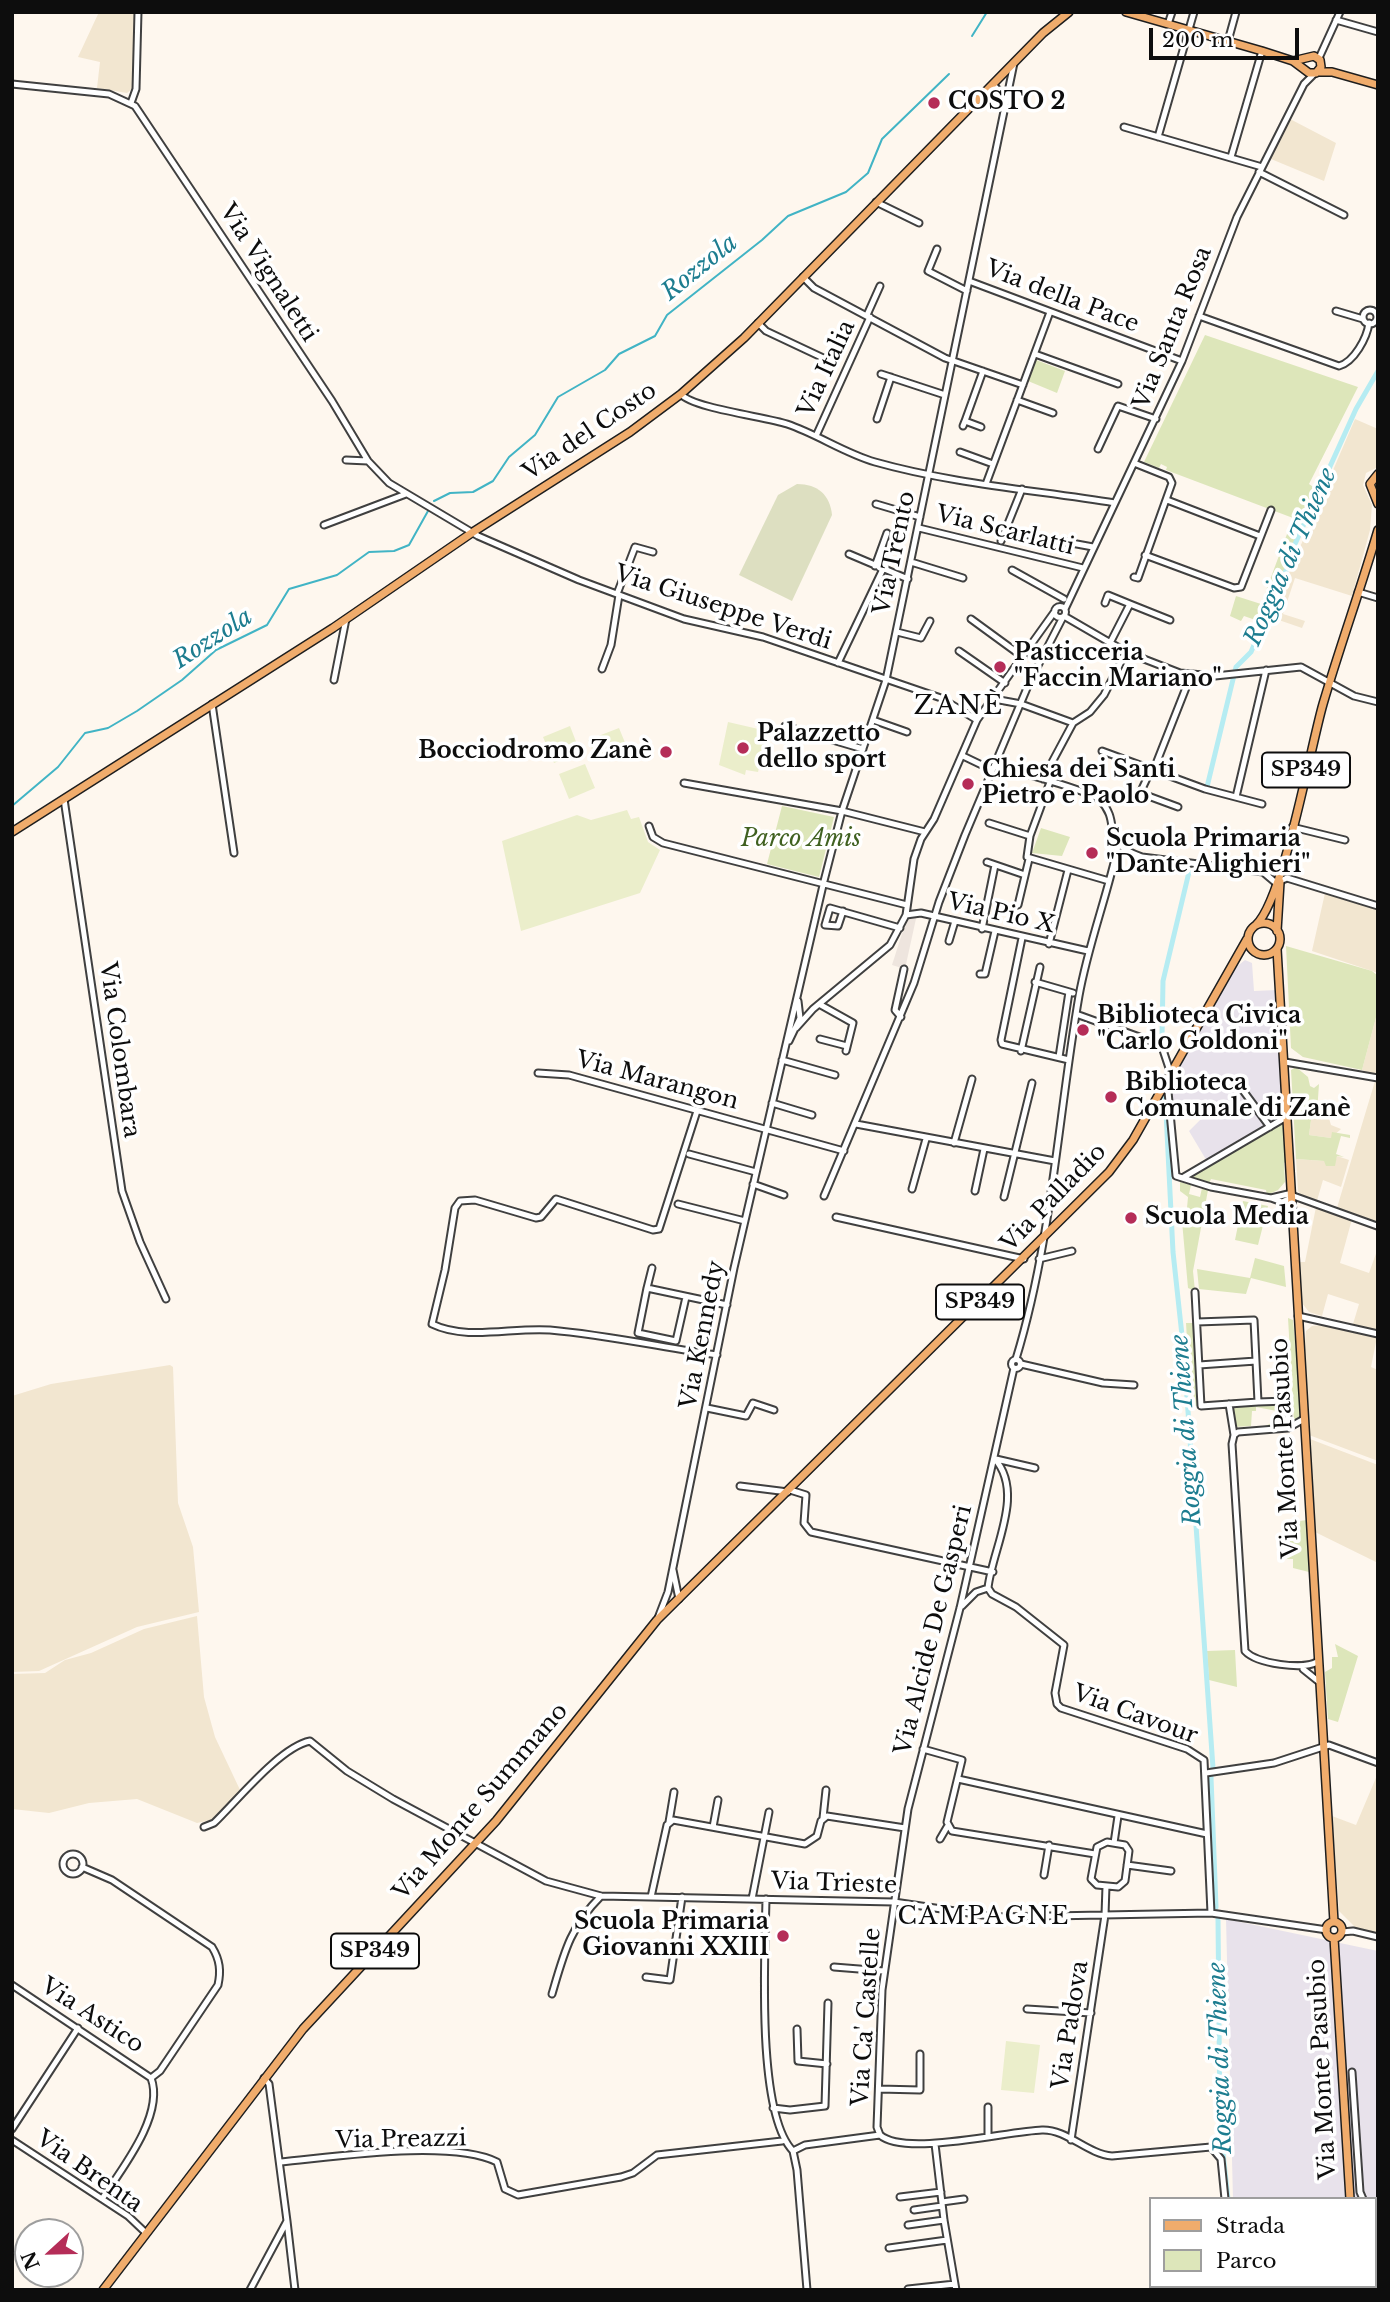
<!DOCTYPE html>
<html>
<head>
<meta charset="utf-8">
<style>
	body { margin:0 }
	#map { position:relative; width:1390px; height:2302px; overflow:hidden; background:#fef7ee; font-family:"Libre Baskerville",serif }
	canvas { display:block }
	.frame { position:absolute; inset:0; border:14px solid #0d0d0d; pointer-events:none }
	.legend { position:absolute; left:1149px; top:2197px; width:228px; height:91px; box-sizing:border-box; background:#fff; border:2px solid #9e9e9e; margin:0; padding:9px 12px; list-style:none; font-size:21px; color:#0d0d0d }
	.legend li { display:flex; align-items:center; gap:14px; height:35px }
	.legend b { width:35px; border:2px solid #9e9e9e }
	.north { position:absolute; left:14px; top:2218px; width:70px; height:70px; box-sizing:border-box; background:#fff; border:2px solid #9e9e9e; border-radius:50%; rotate:248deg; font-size:19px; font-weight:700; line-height:28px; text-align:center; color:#0d0d0d }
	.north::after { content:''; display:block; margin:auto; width:24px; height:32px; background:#b52d58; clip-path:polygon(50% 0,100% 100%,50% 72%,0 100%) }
	.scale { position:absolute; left:1149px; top:28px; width:150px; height:32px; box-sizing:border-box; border:4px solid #0d0d0d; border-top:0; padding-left:9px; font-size:21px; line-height:24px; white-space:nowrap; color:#0d0d0d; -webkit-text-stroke:5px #fff; paint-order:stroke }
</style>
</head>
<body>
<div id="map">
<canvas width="1390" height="2302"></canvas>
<div class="frame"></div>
<ul class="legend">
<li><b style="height:9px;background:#f0ac6c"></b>Strada</li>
<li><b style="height:19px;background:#dde6ba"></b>Parco</li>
</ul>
<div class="north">N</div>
<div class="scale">200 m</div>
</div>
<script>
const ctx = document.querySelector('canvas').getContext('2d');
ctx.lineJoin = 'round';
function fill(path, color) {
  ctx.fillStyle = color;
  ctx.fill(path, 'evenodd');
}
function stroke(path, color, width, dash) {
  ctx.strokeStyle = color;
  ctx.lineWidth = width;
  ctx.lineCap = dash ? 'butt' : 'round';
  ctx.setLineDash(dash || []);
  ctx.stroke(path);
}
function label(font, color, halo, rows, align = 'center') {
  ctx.font = font + ' "Libre Baskerville",serif';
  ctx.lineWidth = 7;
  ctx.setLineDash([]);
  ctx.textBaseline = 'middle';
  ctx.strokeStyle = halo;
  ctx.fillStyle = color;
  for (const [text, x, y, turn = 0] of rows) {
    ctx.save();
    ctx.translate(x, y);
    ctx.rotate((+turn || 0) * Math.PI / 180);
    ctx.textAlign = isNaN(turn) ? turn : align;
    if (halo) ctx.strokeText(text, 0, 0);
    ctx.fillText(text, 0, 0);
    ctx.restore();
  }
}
const industrial = new Path2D(`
	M1245,960L1252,963L1254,991L1277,990L1284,1114L1208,1163L1189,1131L1204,1116L1171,1106L1170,1085L1234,969Z
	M1226,1919L1378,1951V2290H1237V2286H1374V2199H1233Z`);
const farmland = new Path2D(`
	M99,12H135L132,89L127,93L97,88L100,62L78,57Z
	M1290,119L1336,143L1324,181L1271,159Z
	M1355,419L1378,429V467L1366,473L1363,485L1372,505L1370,530L1352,596L1295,578L1283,614L1305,621L1302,628L1270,617Z
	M1325,893L1378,910V973L1312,951Z
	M1378,1010V1077L1362,1070Z
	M1375,1081L1378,1082V1224L1336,1211Z
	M1316,1102L1327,1112L1331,1125L1341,1129L1331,1138L1309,1135L1312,1113H1317Z
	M1337,1156L1349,1160L1341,1187L1323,1180L1316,1204L1303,1198L1298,1191L1296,1159L1324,1161L1334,1166Z
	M1316,1207L1352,1219L1340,1263L1369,1273L1378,1248V1331L1353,1324L1359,1304L1328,1294L1322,1316L1309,1312L1302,1303L1300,1262H1305Z
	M1333,1324L1377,1337L1371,1367L1378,1370V1461L1309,1435L1304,1352L1306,1331L1312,1326Z
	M170,1365L173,1367L178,1503L193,1547L199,1612L137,1627L39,1671L12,1672V1396L51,1384Z
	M1310,1439L1378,1465V1563L1315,1532Z
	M197,1616L204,1697L215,1737L241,1792L216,1819L197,1823L137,1799L89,1803L49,1813L12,1809V1674L45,1673L65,1660L91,1653L144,1629Z
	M1378,1773V1933L1356,1928L1339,1911L1332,1816L1356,1825Z`);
const green = new Path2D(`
	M1205,335L1358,387L1309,484L1319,491L1261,622L1244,616L1241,621L1230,616L1236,596L1261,604L1293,518L1166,470L1167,467L1161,464L1159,468L1144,462Z
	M1036,360L1065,371L1057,393L1028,381Z
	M782,806L834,817L819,877L767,864Z
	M1041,828L1070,837L1062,856L1032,853Z
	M1286,946L1372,971L1378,976V1010L1362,1070L1303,1057L1291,1048Z
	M1296,1067L1308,1077L1310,1086L1314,1088L1319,1084L1317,1113H1312L1309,1135L1331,1138L1332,1132L1350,1135V1138L1341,1136L1336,1154L1344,1157L1337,1156L1335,1166H1326L1324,1161L1296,1159L1291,1070Z
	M1283,1121L1288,1160L1284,1163L1285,1182L1278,1190L1267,1195L1266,1190L1211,1179L1209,1184L1194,1179V1175Z
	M1180,1182L1191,1185L1189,1194L1200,1197L1202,1188L1208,1190L1193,1271L1195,1291L1188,1288L1182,1221L1186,1219L1188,1197L1180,1191Z
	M1243,1201L1268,1206L1258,1245L1235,1240Z
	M1255,1258L1284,1266L1286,1287L1251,1278L1246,1294L1199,1289L1197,1269L1250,1278Z
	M1288,1318L1293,1320L1296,1351L1298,1352L1302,1417L1294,1424L1265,1426L1274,1422L1277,1411L1256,1407V1411H1252L1251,1426L1234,1427L1233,1406L1279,1404L1281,1423L1294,1422Z
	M1186,1323H1195L1199,1406H1191Z
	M1307,1520L1309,1572L1293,1568V1559H1287L1285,1523Z
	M1335,1644L1358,1656L1338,1722L1328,1719L1325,1672L1332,1668V1657H1338Z
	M1235,1650L1237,1687L1209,1680L1207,1651Z`);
const cemetery = new Path2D(`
	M797,484C818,484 830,495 832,515L792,601L739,575L778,495Z`);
const pitch = new Path2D(`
	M728,722L767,731L758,772L746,770L745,775L719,765Z
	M570,726L580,752L554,763L543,737Z
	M619,728L626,745L596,758L588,740Z
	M585,764L595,788L569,799L559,774Z
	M627,810L631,819L639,817L648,842L660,850L640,893L521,931L502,841L577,815L591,820Z
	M1006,2041L1040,2045L1034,2093L1001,2090Z`);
const plaza = new Path2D(`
	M917,914L905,969L892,965L906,921L909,916Z`);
const stream = new Path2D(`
	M972,36L987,12
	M434,501L450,493L473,492L493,481L509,457L535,435L558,397L605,370L619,354L655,336L667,315L762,240L788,216L846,192L868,173L882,139L949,74
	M12,806L58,767L85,733L108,728L137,711L182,680L216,650L267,625L289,589L337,575L369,552L394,551L409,545L428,511`);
const canal = new Path2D(`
	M1207,787L1236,667L1251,652L1294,552L1295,544L1356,409L1378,371
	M1162,1037L1163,981L1189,872
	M1165,1092L1173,1252L1184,1354L1213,1768
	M1211,1777L1216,1907
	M1218,1918L1220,2125L1228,2199`);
const minor = new Path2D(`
	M1336,20L1378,32
	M1168,24L1172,12
	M1228,41L1236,12
	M1319,58L1340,12
	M12,84L109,94L135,106L332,401L368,461L389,483L478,536L579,580L684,619L763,637L941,698L977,720
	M993,84L1003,96L1004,108
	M131,103L136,89L138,12
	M1124,127L1262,167
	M1158,137L1194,12
	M1231,157L1262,51
	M1259,172L1344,215
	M876,202L919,223
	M937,249L928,271L967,291
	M803,277L814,288L945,358L1023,385
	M969,281L1182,361
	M1363 317a7 7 0 1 1 14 0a7 7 0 1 1-14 0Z
	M1336,311L1363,319
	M867,315L880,286
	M1199,316L1339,366C1354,362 1367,338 1369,323
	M758,323L766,331L834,363
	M1035,354L1118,384
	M881,374L945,395
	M681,394C692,408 766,417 787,424C817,434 844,453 875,462C953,484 1035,490 1115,503
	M1017,400L1053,413
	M877,419L891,377
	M965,421L983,371
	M963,426L965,421L981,427
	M816,436L870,317
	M1098,449L1118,406L1156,419
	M960,452L993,464
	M346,460L368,461
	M986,484L1050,312
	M1167,500L1260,536
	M876,504L920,517
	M324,525L406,494
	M919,528L1083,568
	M1028,535L1093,547
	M1001,541L1022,489
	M849,554L908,579
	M1145,555L1234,588L1241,587L1271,510
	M911,562L963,578
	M875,566L887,533
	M1012,570L1064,599
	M1134,577L1138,578L1172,483L1169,477L1134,463
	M1358,592L1378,598
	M617,594L635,547L653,552
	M1105,603L1108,595L1130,604
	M1054.5 612a5.5 5.5 0 1 1 11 0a5.5 5.5 0 1 1-11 0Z
	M1065,609L1182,361L1237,217L1304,84L1314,74
	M1064,616L1126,652L1180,673L1215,676L1301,667L1354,696L1378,702
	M971,619L1023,657
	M897,632L921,638L930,621
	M1110,643L1130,604L1170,620
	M959,651L1005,683
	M838,663L883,569
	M602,669L611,645L619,595
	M334,680L346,619
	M994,699L1021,704L1073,723
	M212,704L234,853
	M873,720L907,732
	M785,726L863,749
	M1102,751L1205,789L1262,804
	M963,756L990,769L998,766C1016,771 1091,791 1100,800C1124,825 1096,841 1142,857L1263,872L1276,883
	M792,759L801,732
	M1043,779L1073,723L1090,712L1104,695L1126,652
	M1050,782L1030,836L1027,857L1109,881
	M684,783L842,811L925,832
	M1236,797L1266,670
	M64,799L122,1191L140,1242L166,1299
	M1178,807L1140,793L1150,772L1154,769L1191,675
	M989,823L1030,836
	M649,826L653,837L663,843L907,905
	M1292,827L1345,840
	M987,862L1025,875
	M1280,881L1287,878L1378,906
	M1018,905L1029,859
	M843,911L838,926L825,925L830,908L900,928
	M906,915L921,913L1088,951
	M982,929L995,865
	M1022,938L1001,1040L1002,1044L1069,1060
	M949,941L955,921
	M1049,944L1068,870
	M980,974H985L995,931
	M1035,982L1073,993
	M819,1004L853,1023L846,1051
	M1076,1014L1159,1044L1163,1050L1171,1074
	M901,1017L895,1010L904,969
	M796,1028L813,1009L890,945L906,915L914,859L921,839L934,819L977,720L1055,611
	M820,1039L847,1046
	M789,1041L800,1018L798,1001
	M1021,1051L1040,967
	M1059,1057L1069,992
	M782,1060L835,1075
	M1285,1062L1378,1078
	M538,1073L569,1075L844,1151
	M1167,1081L1176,1176L1211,1187L1271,1198
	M1236,1081L1270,1127
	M772,1103L812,1115
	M697,1111L659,1229L653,1230L556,1199L541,1217L536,1218L475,1200L460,1201L455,1208L445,1270L432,1324C467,1341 512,1327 550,1330C606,1335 661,1347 717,1355
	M856,1124L1055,1161
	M954,1143L972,1079
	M689,1154L756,1172
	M1184,1177L1288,1116
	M753,1184L784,1195
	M912,1189L926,1139
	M975,1191L984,1149
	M824,1196L914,983L939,902L965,835L1030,681L1063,617
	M1004,1197L1032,1083
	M1293,1197L1282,1202L1271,1198L1288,1194L1377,1226
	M678,1204L745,1221
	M836,1217L1024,1259
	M1039,1259L1072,1251
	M652,1268L647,1288L727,1305
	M647,1288L638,1333L676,1341L686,1297
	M1195,1292L1201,1406L1258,1402L1254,1320L1197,1322
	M1298,1316L1378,1334
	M1016,1359C1052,1241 1058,1117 1079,996C1088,945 1107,897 1118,846
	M1011.5 1364a4.5 4.5 0 1 1 9 0a4.5 4.5 0 1 1-9 0Z
	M1021,1364L1103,1383L1134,1385
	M1199,1365L1256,1361
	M1258,1402L1287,1401L1288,1421
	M1229,1404L1234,1435
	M707,1408L746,1416L753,1403L774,1410
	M1304,1419L1288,1428L1238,1432L1234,1435L1232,1444L1245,1651C1257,1664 1303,1670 1317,1662
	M996,1459L1035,1468
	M740,1486L788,1492
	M790,1490L806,1495L804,1523L811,1532L993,1572
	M673,1570L679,1599
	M988,1588C992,1549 1026,1493 994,1458
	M962,1606L976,1592L988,1588L992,1594L1016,1607L1064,1645L1055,1693L1057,1704L1061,1708L1187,1749L1204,1760L1211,1913
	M658,1618L668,1592L734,1268L824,881L842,811L886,680L1014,63
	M1303,1669L1318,1681
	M923,1749L962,1760L947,1822L952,1831L1095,1854
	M1206,1773L1274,1763L1329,1745L1378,1763
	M958,1779L1207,1834
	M823,1818L826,1790
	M669,1822L674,1792
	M204,1827L214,1823C237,1801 280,1747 310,1741L347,1771L393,1799L546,1881L601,1896L894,1902L996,1917L1211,1913L1327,1930
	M713,1827L718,1800
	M940,1839L947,1827
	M1107,1842L1125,1845L1129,1851L1125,1881L1118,1887L1097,1885L1091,1879L1097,1847Z
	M1114,1843L1118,1816
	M63 1864a10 10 0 1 1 20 0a10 10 0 1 1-20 0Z
	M1127,1865L1171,1871
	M82,1867L112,1880L212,1947C220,1960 221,1971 218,1985L160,2071L151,2078
	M1044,1875L1049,1845
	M651,1897L667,1825L673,1820L805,1844L817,1836L821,1821L827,1816L905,1828
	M752,1899L769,1812
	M766,1899C765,1954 756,2113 793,2151L805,2145L880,2135
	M681,1919H704
	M1342,1932L1353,1931L1378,1937
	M834,1967L884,1971
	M646,1977L670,1980L682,1897
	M12,1985L151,2078C165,2115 121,2170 102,2199
	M552,1994C564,1953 570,1927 601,1896
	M1027,2009L1091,2013
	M797,2029L798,2061L827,2064
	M1352,2072L1360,2192L1363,2199
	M879,2089L920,2090V2054
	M988,2107V2137
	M773,2108L790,2110L825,2106L828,2003
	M12,2129L78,2028
	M880,2135L877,2127L882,1990L908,1809L960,1608L1014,1368
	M880,2135C905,2157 1008,2131 1042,2130C1067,2129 1087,2154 1112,2156L1211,2147L1221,2159L1225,2199
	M12,2140L128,2216L146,2233
	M1071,2140L1105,1915L1106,1886
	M935,2144L944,2220L956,2290
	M793,2151L797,2170L807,2290
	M281,2162C334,2157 450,2139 497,2162L505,2189L518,2195L621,2177L633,2173L657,2155L782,2141
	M900,2197L941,2192
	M942,2202L964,2199
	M914,2210L942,2206
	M1374,2214L1378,2218
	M287,2221L295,2290
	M908,2225L944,2220
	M1374,2232H1378
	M889,2248L947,2240
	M1374,2250L1378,2247
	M908,2289L955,2284
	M250,2290L287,2221L269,2084L264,2078
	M1231,2290V2286`);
const major = new Path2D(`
	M1126,12L1262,51L1293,61L1309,73H1316L1321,67L1320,60L1314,56L1293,61
	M1318,72H1332L1378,85
	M1378,474L1370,484L1378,504
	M12,832L333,628L473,532L630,432L681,394L744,338L1043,33L1069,12
	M1248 939a16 16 0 1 1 32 0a16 16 0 1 1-32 0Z
	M1256,925C1284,898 1310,749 1323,704C1340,646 1361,588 1378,530
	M1277,931L1280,882
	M1277,949L1334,1922
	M1326 1930a8 8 0 1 1 16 0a8 8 0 1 1-16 0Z
	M1334,1938L1350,2199
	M1354,2286V2290
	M103,2290L303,2029L496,1821L657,1620L1109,1172L1133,1140L1247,939`);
const highway = new Path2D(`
	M1374,2269L1378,2266
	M1374,2283L1378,2281
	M1343,2290L1348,2286
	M1364,2290L1369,2286`);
const markers = [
	[934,103,7,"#b52d58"],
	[1000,667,7,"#b52d58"],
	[743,748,7,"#b52d58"],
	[666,752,7,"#b52d58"],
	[968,784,7,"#b52d58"],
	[1092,853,7,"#b52d58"],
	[1083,1030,7,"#b52d58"],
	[1111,1097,7,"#b52d58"],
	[1131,1218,7,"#b52d58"],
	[783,1936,7,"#b52d58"]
];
const shields = [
	[1306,770,88],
	[980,1302,88],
	[375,1951,88]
];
const shieldNames = [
	["SP349",1306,770],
	["SP349",980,1302],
	["SP349",375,1951]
];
const poiNames = [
	["COSTO 2",948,103],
	["Pasticceria",1014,654],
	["\"Faccin Mariano\"",1014,680],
	["Palazzetto",757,735],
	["dello sport",757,761],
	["Bocciodromo Zanè",652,752,"right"],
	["Chiesa dei Santi",982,771],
	["Pietro e Paolo",982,797],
	["Scuola Primaria",1106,840],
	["\"Dante Alighieri\"",1106,866],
	["Biblioteca Civica",1097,1017],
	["\"Carlo Goldoni\"",1097,1043],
	["Biblioteca",1125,1084],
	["Comunale di Zanè",1125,1110],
	["Scuola Media",1145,1218],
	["Scuola Primaria",769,1923,"right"],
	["Giovanni XXIII",769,1949,"right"]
];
const streetNames = [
	["Via Vignaletti",268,273,57],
	["Via della Pace",1062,297,21],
	["Via Santa Rosa",1173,328,-68],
	["Via Italia",827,369,-65],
	["Via del Costo",590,432,-34],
	["Via Scarlatti",1005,531,14],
	["Via Trento",895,553,-78],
	["Via Giuseppe Verdi",723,608,18],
	["Via Pio X",1001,914,13],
	["Via Colombara",119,1050,82],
	["Via Marangon",657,1081,15],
	["Via Palladio",1054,1198,-46],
	["Via Kennedy",703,1335,-79],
	["Via Monte Pasubio",1286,1448,-93],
	["Via Alcide De Gasperi",934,1630,-76],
	["Via Cavour",1135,1715,20],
	["Via Monte Summano",481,1802,-49],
	["Via Trieste",834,1884,2],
	["Via Astico",92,2016,33],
	["Via Ca' Castelle",867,2017,-86],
	["Via Padova",1071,2025,-81],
	["Via Monte Pasubio",1323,2069,-93],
	["Via Preazzi",401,2140,-1],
	["Via Brenta",89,2172,35]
];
const parkNames = [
	["Parco Amis",801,840]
];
const waterNames = [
	["Rozzola",700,268,-39],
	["Roggia di Thiene",1291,557,-66],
	["Rozzola",213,639,-33],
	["Roggia di Thiene",1187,1430,-94],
	["Roggia di Thiene",1221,2058,-92]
];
const neighbourhoodNames = [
	["CAMPAGNE",984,1917]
];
const quarterNames = [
	["ZANÈ",959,707]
];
fill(industrial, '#e8e2eb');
fill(farmland, '#f2e6d0');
fill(green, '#dde6ba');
fill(cemetery, '#dddfc1');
fill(pitch, '#ebeecb');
fill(plaza, '#eee5de');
stroke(stream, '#41b4c5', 2);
stroke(canal, '#b6ecf2', 5);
stroke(minor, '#404040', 9);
stroke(major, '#1e1e1e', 10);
stroke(highway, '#1e1e1e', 11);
stroke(minor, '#fff', 5);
stroke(major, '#f0ac6c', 7);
stroke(highway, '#ec795f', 8);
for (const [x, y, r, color] of markers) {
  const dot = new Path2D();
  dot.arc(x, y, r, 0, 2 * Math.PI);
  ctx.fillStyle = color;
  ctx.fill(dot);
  stroke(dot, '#fff', 2.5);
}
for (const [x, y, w] of shields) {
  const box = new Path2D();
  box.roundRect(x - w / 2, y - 17.5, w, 35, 5);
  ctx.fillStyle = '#fff';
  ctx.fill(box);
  stroke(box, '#0d0d0d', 2);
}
label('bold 21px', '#0d0d0d', null, shieldNames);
label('bold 23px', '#0d0d0d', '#fff', poiNames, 'left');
label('23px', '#0d0d0d', '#fff', streetNames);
label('italic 23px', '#406121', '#fff', parkNames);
label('italic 24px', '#1d7d90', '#fff', waterNames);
ctx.letterSpacing = '2px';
label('24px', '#0d0d0d', '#fff', neighbourhoodNames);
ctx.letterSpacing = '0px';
ctx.letterSpacing = '2px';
label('26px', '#0d0d0d', '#fff', quarterNames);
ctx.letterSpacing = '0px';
</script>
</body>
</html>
